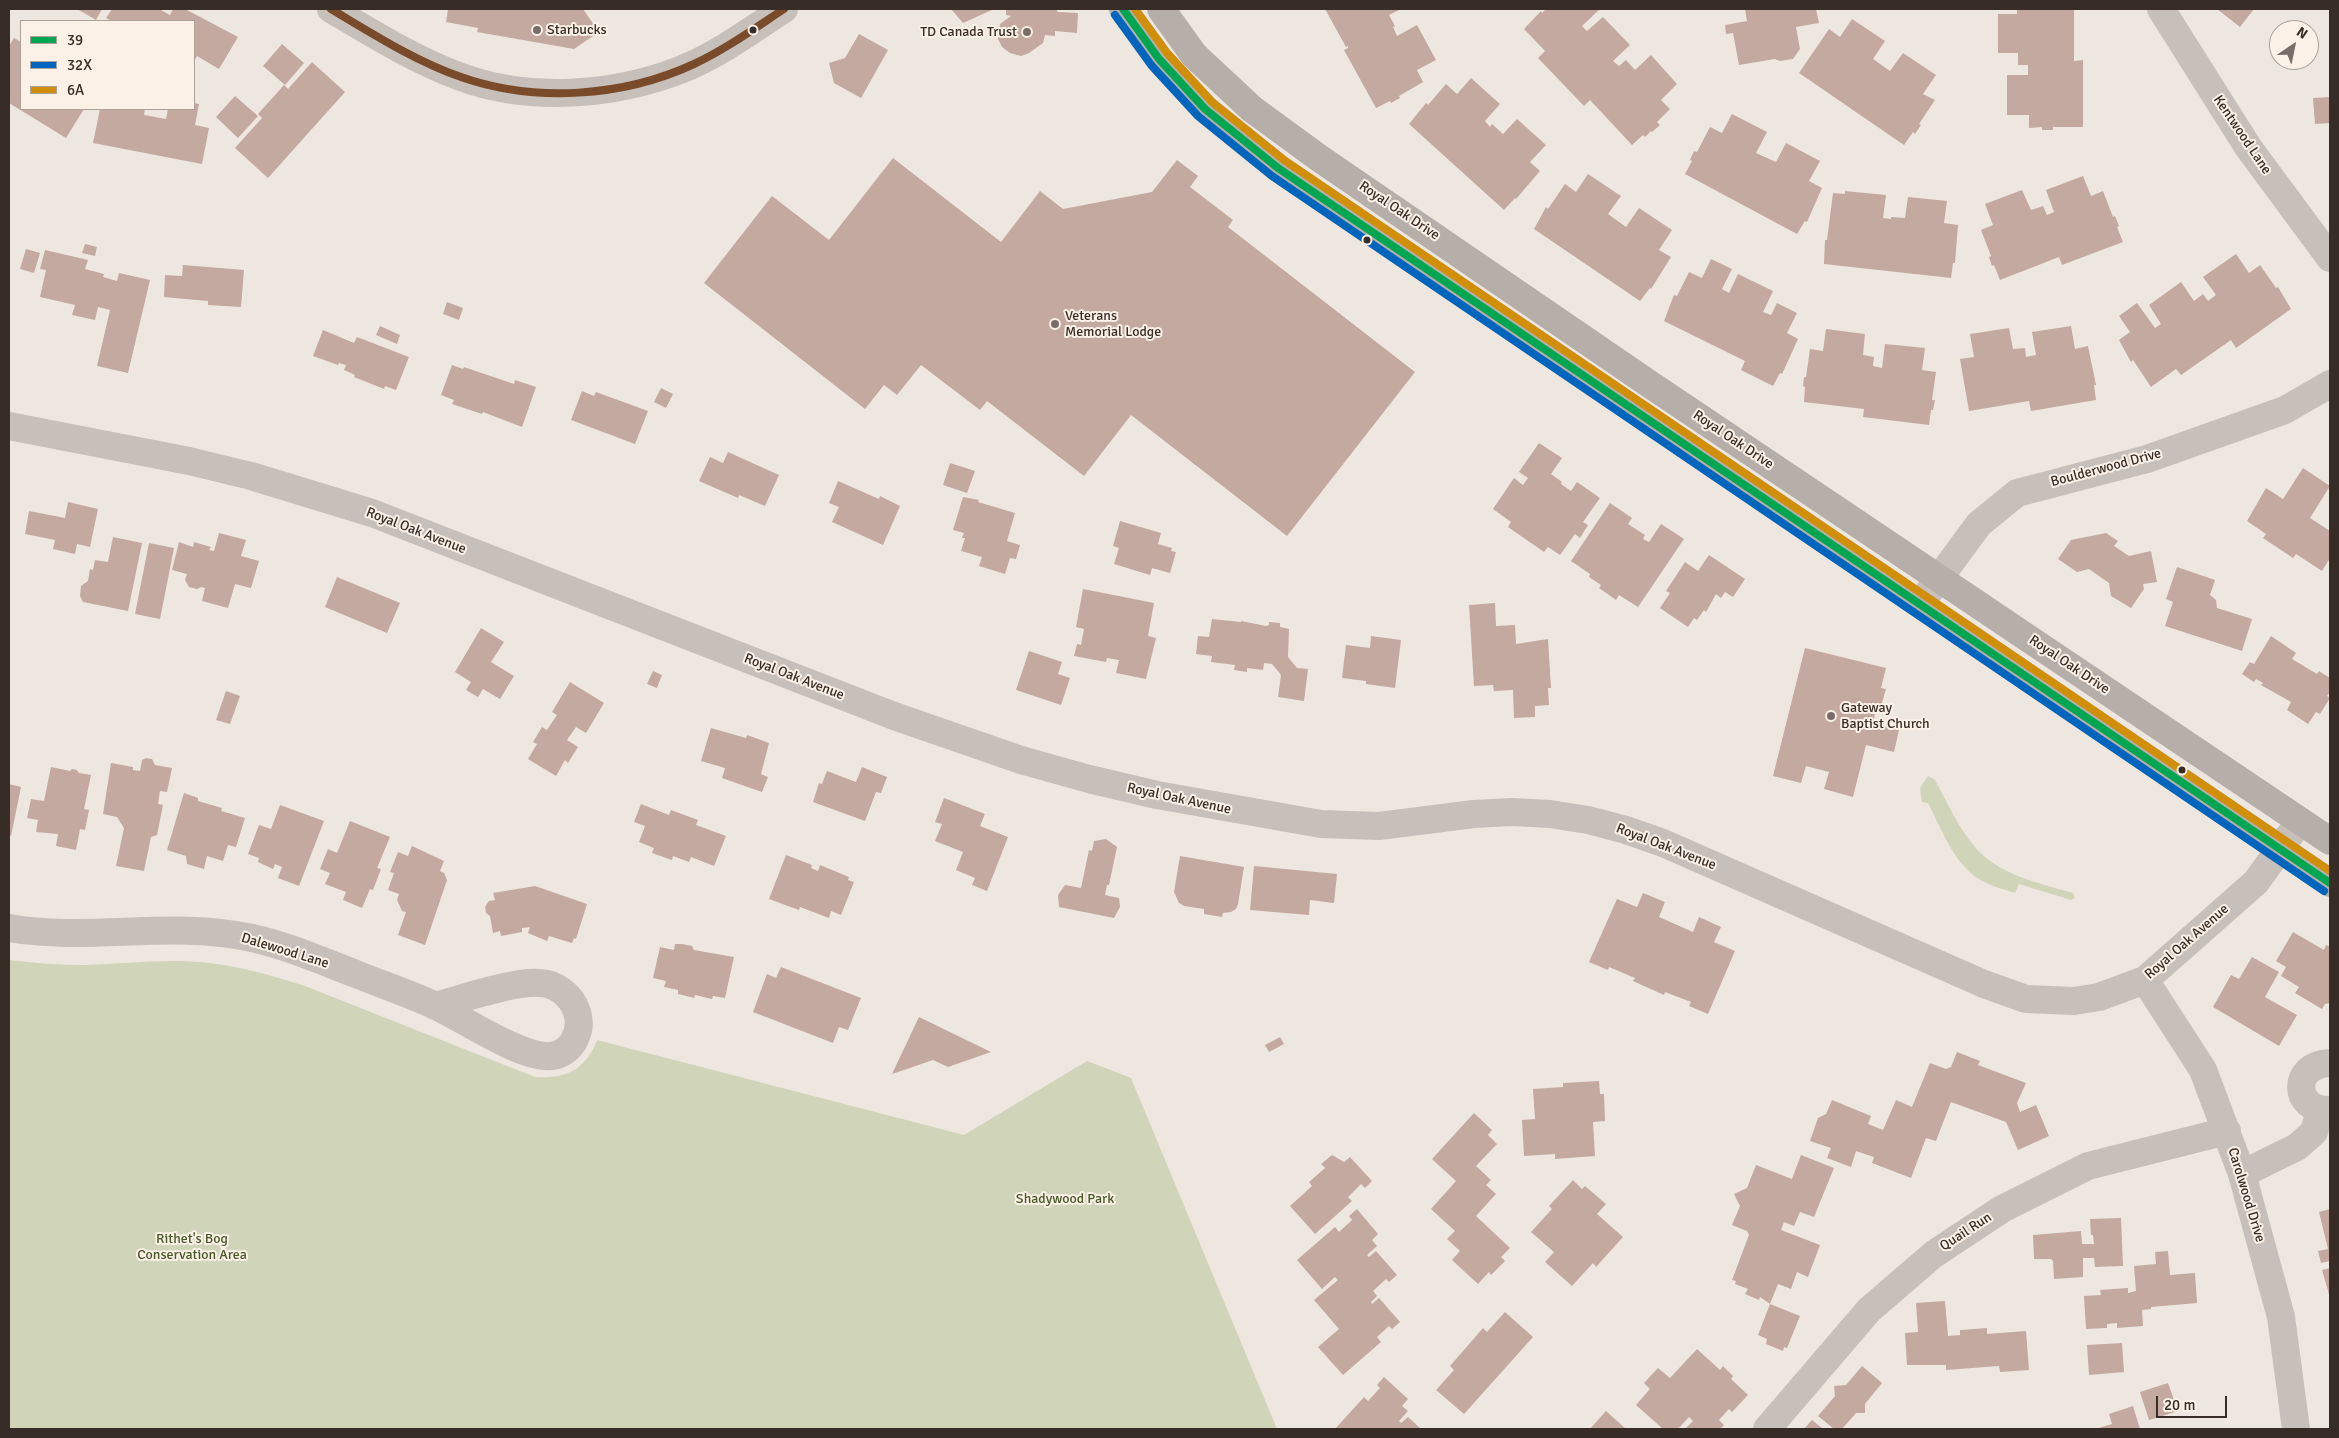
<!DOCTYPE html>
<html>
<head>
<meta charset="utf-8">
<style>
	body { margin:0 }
	#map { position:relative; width:2339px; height:1438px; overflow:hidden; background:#eee7e0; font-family:Signika,sans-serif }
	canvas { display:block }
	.frame { position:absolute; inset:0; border:10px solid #382c27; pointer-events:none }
	.legend { position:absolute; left:20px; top:20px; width:175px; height:90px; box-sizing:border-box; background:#fbf1e7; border:1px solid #ada29a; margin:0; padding:6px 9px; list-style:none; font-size:15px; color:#382c27 }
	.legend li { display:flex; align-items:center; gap:10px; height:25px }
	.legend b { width:25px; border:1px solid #ada29a }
	.north { position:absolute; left:2269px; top:20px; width:50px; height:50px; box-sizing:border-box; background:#fbf1e7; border:1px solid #ada29a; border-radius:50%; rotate:34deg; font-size:14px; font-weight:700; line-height:20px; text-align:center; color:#382c27 }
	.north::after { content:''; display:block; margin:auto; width:18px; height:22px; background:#786d68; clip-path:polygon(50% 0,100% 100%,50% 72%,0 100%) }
	.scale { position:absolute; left:2156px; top:1396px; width:71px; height:22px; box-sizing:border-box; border:2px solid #382c27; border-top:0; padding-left:6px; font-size:15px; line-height:18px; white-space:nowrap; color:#382c27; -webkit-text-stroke:4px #fbf1e7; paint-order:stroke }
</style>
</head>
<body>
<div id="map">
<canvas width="2339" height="1438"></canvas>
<div class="frame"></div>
<ul class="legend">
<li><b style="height:6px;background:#00a651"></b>39</li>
<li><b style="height:6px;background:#0065bd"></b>32X</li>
<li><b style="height:6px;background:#d18e08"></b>6A</li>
</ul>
<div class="north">N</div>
<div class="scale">20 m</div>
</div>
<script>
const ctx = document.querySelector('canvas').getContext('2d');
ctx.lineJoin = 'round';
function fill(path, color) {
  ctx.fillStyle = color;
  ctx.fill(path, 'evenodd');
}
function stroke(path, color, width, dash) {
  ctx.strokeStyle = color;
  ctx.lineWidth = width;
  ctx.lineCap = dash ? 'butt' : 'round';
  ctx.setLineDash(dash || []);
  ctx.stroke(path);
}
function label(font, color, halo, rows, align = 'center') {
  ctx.font = font + ' Signika,sans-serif';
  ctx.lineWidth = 4;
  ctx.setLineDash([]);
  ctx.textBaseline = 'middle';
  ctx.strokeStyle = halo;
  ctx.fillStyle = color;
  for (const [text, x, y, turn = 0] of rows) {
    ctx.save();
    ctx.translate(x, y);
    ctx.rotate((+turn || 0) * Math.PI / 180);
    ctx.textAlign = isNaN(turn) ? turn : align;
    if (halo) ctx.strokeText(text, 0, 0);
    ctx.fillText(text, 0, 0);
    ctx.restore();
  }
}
const green = new Path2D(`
	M1928,776L1935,780C1947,802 1958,827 1974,846C1998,875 2039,883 2073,893L2075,898L2071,900L2019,884L2015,893C2003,889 1990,886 1979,879C1954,864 1941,828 1928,803L1922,802L1920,788Z
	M9,960C34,963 60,965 85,965C124,964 162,959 200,962C236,965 270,975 305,986L535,1077C565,1079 586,1070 597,1040L964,1135L1087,1061L1131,1078L1277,1429H9Z`);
const building = new Path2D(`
	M77,9H102L96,20Z
	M112,9H159L170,15L173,9H185L238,37L219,69L197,56L194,61V21H112L106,18Z
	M448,9H583L599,32L574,49L477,32L478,28L446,22Z
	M951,9H994L963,23Z
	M1006,9H1056L1058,12L1078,13L1077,33L1055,31V36L1045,35L1043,43L1029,53L1021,56L1010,53L1002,47L998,39L1000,24L1011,16L1006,15Z
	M1325,9H1401L1389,15L1395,26L1393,27L1397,36L1417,25L1436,60L1417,70L1423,82L1399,96L1400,98L1391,103L1390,101L1376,108L1344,50L1348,48V46L1346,47Z
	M1546,9H1600L1582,26L1587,31L1603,17L1630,45L1613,61L1619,66L1626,60L1635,70L1651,55L1677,84L1661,100L1670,109L1657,122L1660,125L1652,132L1651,131L1645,137L1643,135L1632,145L1590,100L1584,106L1538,58L1545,51L1524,29L1541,11L1542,13Z
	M1745,9H1816L1819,23L1796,27L1800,49L1793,59L1780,61L1775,59L1739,65L1733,33L1726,34L1725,25L1747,21Z
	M2017,9H2074V61L2083,60V127H2053V130H2042V127L2029,128V115H2007V75H2028V65H2018V53H1998V14H2017Z
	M2217,9H2254L2240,27Z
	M1852,19L1885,41L1873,59L1890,71L1903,53L1936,75L1923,94L1935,100L1919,124L1921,125L1915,134L1913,132L1904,145L1799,73L1829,29L1840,37Z
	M859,34L888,50L861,98L834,83L829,63L845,58Z
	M14,38L21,42V109H84L66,138L9,103V46Z
	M282,44L304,63L285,85L263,66Z
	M312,62L345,92L268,178L235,148L262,118L258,114L284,85L288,89Z
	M1471,78L1500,104L1485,121L1490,127L1492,124L1503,134L1517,119L1546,145L1530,162L1540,171L1516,199L1515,198L1504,210L1409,124L1426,103L1428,105L1446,84L1457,94Z
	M235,96L258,116L238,138L216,117Z
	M2330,97V123L2315,124L2313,98Z
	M194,103L199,104L195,125L209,128L202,164L93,143L100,109H145L144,115L166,119L168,109H194Z
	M1732,114L1767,132L1756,153L1776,162L1786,143L1820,161L1809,181L1822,188L1807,222L1805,221L1797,234L1685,174L1692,161L1690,160L1694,151L1697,152L1710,127L1722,133Z
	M893,158L1001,242L1040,191L1063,209L1152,192L1177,160L1198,176L1190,187L1233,220L1228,227L1415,372L1287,536L1131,415L1084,476L987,401L980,410L921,365L897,395L884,385L865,409L704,283L772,196L829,240Z
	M1588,174L1621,196L1608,214L1626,227L1639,208L1672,230L1659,250L1671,257L1651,289L1650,288L1640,301L1534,229L1546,207L1548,209L1565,184L1576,192Z
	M2083,176L2091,196L2103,191L2113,217L2115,216L2119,226L2117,227L2123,242L2062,265L2059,257L2000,280L1994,265L1992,266L1989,257L1991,256L1981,230L1993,225L1985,204L2022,190L2031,210L2043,206L2047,215L2054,212L2046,190Z
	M1845,191L1886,195L1883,218L1891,219V217L1905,218L1908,197L1947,201L1944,223L1958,225L1955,263H1953L1951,278L1824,264L1825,240H1827L1833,193L1845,194Z
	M85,244L97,247L95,256L82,253Z
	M26,249L40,253L34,273L20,269Z
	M45,250L88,260L85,269L104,274L103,277L117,281L119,273L150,280L128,373L97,366L110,310L98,307L95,320L72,315L75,305L40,297L46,270L40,269Z
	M2236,254L2249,273L2260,265L2276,288L2278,287L2291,309L2236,348L2231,340L2181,375L2176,369L2151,387L2133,360L2131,362L2119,340L2130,332L2119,316L2137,303L2155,328L2161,324L2149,305L2181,282L2194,301L2203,294L2208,301L2216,295L2203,277Z
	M1711,259L1732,269L1722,289L1729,293L1738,274L1773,291L1763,312L1771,315L1777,303L1797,313L1787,333L1798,339L1782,374L1780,373L1773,386L1741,370L1745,361L1664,321L1674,295L1677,296L1689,272L1702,278Z
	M183,265L244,270L241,307L208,305V301L164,297L165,275L182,276Z
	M447,302L463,308L459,320L443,314Z
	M380,326L400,335L397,344L376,335Z
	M2071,326L2075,349L2088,346L2096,385H2094L2096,400L2031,411L2029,401L1969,411L1960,359L1974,357L1970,334L2009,328L2013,349L2025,348L2026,357L2036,355L2032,332Z
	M1826,329L1865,334L1863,355L1874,357L1873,366L1882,368L1885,344L1925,348L1922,370L1936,372L1932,400H1935L1933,410H1931L1929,425L1863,417L1864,409L1804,402L1805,387L1803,386L1804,377H1806L1810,349L1823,351Z
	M323,330L354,343L357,337L409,357L396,390L385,386L384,389L354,377L355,375L344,370L346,365L339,363L338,365L313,356Z
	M452,365L463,369L464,367L514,384L515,380L536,387L522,427L483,412L482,414L452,404L454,400L441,395Z
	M661,388L673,394L666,408L654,402Z
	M582,391L594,396L596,392L648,411L635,444L571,420Z
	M1539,443L1562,458L1551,474L1562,482L1561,484L1571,491L1577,482L1600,498L1583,522L1588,525L1580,538L1575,534L1560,555L1548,547L1544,552L1508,527L1511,522L1493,509L1514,478L1523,485L1528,478L1519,472Z
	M728,452L779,475L765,506L739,495L738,498L699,481L710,457L723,463Z
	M950,463L975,471L967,493L943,485Z
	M2303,468L2330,486L2310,518L2330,531V558L2322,571L2296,554L2293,558L2263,538L2266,534L2247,521L2266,488L2283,499Z
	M838,481L879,499L880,496L900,506L883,545L832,522L839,507L829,503Z
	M963,497L979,500L978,502L1015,513L1007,541L1020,545L1016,559L1010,558L1005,574L979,566L982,557L961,551L965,538H962L964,533L953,530Z
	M68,502L98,509L90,547L77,544L75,554L53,549L55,540L25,534L29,511L65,518Z
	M1610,503L1632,518L1628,524L1645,535L1643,539L1649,542L1661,524L1684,539L1638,607L1619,595L1616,600L1599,588L1601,585L1589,577L1590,574L1571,561Z
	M1120,521L1161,533L1158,544L1172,548L1171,551L1176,552L1170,573L1152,568L1150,575L1114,564L1119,548L1113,546Z
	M219,533L246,540L241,556L259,561L251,588L235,584L228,608L202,601L205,588L201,587L197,589L189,587L185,580L187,574L172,570L179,542L193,547L194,542L211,547L209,550L214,551Z
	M2106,533L2118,541L2114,546L2129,556L2151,551L2157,582L2143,584L2144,589L2131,608L2111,596L2109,583L2089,569L2077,572L2058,559L2071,540Z
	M113,537L142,543L128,611L83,602L80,596L81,586L88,581L90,569L93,570L95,560L108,562Z
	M149,543L174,548L160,619L135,614Z
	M1709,555L1745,579L1733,597L1725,592L1721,598L1716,594L1706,612L1704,610L1697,620L1694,618L1688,627L1660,608L1670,593L1666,591L1685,562L1698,571Z
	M2177,567L2215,580L2210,595L2216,600L2217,608L2252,619L2242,651L2165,626L2173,602L2166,599Z
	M337,577L400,603L387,633L325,607Z
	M1083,589L1154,603L1148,636L1156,638L1146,679L1116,673L1119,660L1107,658L1106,662L1074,656L1077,644L1081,645L1084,629L1076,627Z
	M1495,603L1496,626L1515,625L1516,644L1548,639L1551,688H1548L1549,705L1535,706V717L1514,718L1513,690L1494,691L1493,685L1474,686L1469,605Z
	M1212,619L1241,622V621L1266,626L1269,625V622L1280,623V627L1289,629L1288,657L1297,668L1308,669L1304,701L1278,697L1281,675L1272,664L1264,663L1263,670L1247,668V672L1234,670L1235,665L1211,662L1212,656L1196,654L1198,636L1209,637Z
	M481,628L504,642L491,662L514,676L500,699L483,689L478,697L466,690L471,682L455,672Z
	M1371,636L1401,640L1395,688L1366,684V681L1342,678L1346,645L1370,648Z
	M2271,636L2296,653L2292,659L2317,674L2319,671L2330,678V692L2327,696L2330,698L2320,714L2316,712L2308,724L2287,710L2291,702L2261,685L2263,683L2256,679L2254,682L2242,674L2250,662L2254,664Z
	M1805,648L1886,668L1881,688L1886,689L1880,710L1876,709L1873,723L1899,730L1894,752L1866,745L1853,797L1824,789L1829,772L1806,766L1801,783L1773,776Z
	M1029,651L1062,662L1058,674L1070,678L1061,705L1016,690Z
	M653,671L662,675L657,688L647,684Z
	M570,682L604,703L586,733L576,727L567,740L578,747L568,763L565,760L556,776L528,759L537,744L533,742L542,727L547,730L557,715L552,712Z
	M226,691L240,696L230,724L216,720Z
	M711,728L746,738L747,735L769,743L761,774L768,777L762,792L722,778L725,768L701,761Z
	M146,758L152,759L155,765L172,768L167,792L160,791L158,804L163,805L157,835L151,837L144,871L116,866L124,828L117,817L103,814L111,763L133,767V770L140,771L142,760Z
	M51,767L70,771L72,769L77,770L79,773L91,775L84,809L89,810L85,830L80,829L76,850L56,846L58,834L36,832L38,820L27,818L31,799L44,801Z
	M862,767L887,777L881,793L876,792L865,821L813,802L819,783L822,784L827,771L856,782Z
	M9,784L21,787L11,836L9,835Z
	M184,793L198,798V801L222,808L221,811L245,818L236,847L228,845L223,861L207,856L204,869L187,864L186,856L167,850Z
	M944,798L985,814L980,826L1008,837L987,891L972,885L975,878L956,870L963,852L935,841L942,824L935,822Z
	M641,804L669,815L671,810L698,820L696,825L726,836L714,866L691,857L689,862L673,856L672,860L652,853L654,848L639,842L645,826L634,822Z
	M280,805L324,821L299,886L278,878L282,867L275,864L273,869L258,862L259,858L248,854L259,825L271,829Z
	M350,821L390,837L377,868L381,869L373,890L370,889L362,908L343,900L346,892L325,884L330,873L320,869L328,849L337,853Z
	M1106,839L1117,847L1109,885H1107L1105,895L1119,898L1120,907L1114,918L1059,907L1058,895L1065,885L1081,888L1089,850L1092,851L1094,841Z
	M412,846L444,861L440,871L444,873L447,880L425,945L398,935L406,912L402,911L397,900L399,894L388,890L394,873L390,872L398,852L408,856Z
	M786,855L812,865L811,868L818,871L820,865L849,877L848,880L854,882L841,915L831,911L829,918L800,907L799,910L769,899Z
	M1180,856L1244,867L1238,904L1236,909L1231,912L1223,913L1222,917L1204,914V909L1184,906L1179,903L1174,892Z
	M1254,866L1337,874L1334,903L1310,900L1309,915L1250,910Z
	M535,886L587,904L576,939L574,938L572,943L549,936L547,941L528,933L530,927L522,928V932L501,936L500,931L493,933L490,916L486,913L485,907L489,901L495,900L493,893Z
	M1643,893L1665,902L1659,917L1693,932L1699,917L1721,927L1714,942L1735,951L1708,1014L1689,1006L1691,1002L1665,992L1664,995L1633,981L1635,978L1609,967L1608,970L1589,962L1617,899L1637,907Z
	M2293,932L2324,950L2326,945L2330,947V1003L2325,1004L2322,1009L2295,993L2299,987L2281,976L2286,967L2276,961Z
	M675,944H682L692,946L694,950L734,957L725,998L713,996L712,999L695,995L694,998L678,994V990L664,987L666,981L653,978L660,947L674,950Z
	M2252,957L2279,972L2265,997L2297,1015L2279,1046L2213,1007L2231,975L2239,979Z
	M781,967L861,998L848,1030L839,1027L833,1043L753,1012L767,974L776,978Z
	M919,1017L991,1052L948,1067L933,1060L892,1074Z
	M1280,1037L1284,1044L1269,1052L1265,1045Z
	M1957,1052L1980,1061L1978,1065L2026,1083L2017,1103L2020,1112L2036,1105L2049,1136L2018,1150L2006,1122L1951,1102L1936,1141L1926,1138L1911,1178L1872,1163L1874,1157L1856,1151L1851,1167L1827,1158L1831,1148L1810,1141L1818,1118L1826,1114L1832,1100L1871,1116L1868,1124L1883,1130L1896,1100L1912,1107L1930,1063L1946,1069L1951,1067Z
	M1599,1081L1600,1094H1604L1605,1121L1593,1122L1595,1156L1555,1159V1154L1524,1156L1522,1120L1535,1119L1533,1089L1563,1087V1083Z
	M1474,1113L1492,1130L1488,1135L1497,1144L1476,1166L1491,1180L1486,1185L1496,1194L1476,1216L1510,1248L1501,1257L1505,1261L1491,1275L1489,1272L1478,1284L1452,1260L1460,1251L1447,1239L1455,1231L1431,1209L1456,1181L1432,1159Z
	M1332,1155L1344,1162L1350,1157L1372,1181L1365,1188L1361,1184L1348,1197L1352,1201L1315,1234L1290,1206L1312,1186L1309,1182L1325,1168L1321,1164Z
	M1801,1155L1834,1168L1814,1217L1800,1212L1794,1226L1784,1222L1781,1230L1820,1245L1808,1277L1797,1272L1791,1289L1778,1284L1770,1304L1760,1297L1759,1300L1745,1294L1748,1289L1735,1284L1736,1281L1732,1280L1749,1235L1747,1231L1732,1225L1740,1206L1734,1194L1747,1188L1756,1165L1792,1179Z
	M1573,1180L1582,1189L1585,1186L1606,1204L1597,1214L1623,1237L1596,1267L1593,1263L1572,1286L1545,1262L1554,1252L1531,1232L1552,1209L1549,1206Z
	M1357,1209L1378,1234L1372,1240L1377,1246L1367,1255L1369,1257L1376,1251L1397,1275L1389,1282L1386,1279L1373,1291L1377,1296L1371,1302L1372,1304L1379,1298L1400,1322L1392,1329L1389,1326L1377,1337L1381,1342L1343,1375L1318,1347L1339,1329L1314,1300L1338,1280L1335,1277L1322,1289L1297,1260L1335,1227L1339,1232L1352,1220L1349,1216Z
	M2330,1209V1261L2321,1263L2318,1251L2328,1249L2319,1212Z
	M2121,1218L2123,1266L2095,1267L2094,1258H2083V1277L2054,1279L2053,1261L2051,1259H2034L2033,1235L2081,1231L2082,1244H2094L2093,1235H2091L2090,1219Z
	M2168,1251L2170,1275L2195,1273L2197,1303L2151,1307V1309L2142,1310L2143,1326L2117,1328V1323L2107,1324V1328L2086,1329L2084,1296L2101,1295L2100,1290L2128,1288V1293L2136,1291L2134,1266L2156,1264L2155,1252Z
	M2330,1268V1298L2322,1270Z
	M1945,1301L1948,1336L1960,1335V1330L1987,1328V1334L2026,1331L2029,1370L2000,1372L1999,1366L1946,1370V1365H1907L1905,1333L1918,1332L1916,1303Z
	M1770,1304L1800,1316L1787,1348L1784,1347L1783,1351L1766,1344L1767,1339L1758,1335Z
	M1505,1312L1533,1337L1464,1414L1436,1390L1454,1370L1450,1366L1483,1328L1487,1332Z
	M2122,1343L2124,1372L2089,1375L2087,1345Z
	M1697,1349L1720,1370L1723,1366L1733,1376L1731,1379L1748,1395L1732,1412L1729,1409L1719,1420L1724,1425L1720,1429H1685L1693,1421L1689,1417L1678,1429H1663L1636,1405L1650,1389L1644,1383L1658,1368L1670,1378Z
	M1862,1366L1882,1383L1865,1404V1413H1856L1842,1429H1834L1818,1416L1835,1396L1834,1386L1846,1385Z
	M1384,1377L1408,1399L1402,1406L1408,1411L1399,1421L1401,1423L1408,1417L1421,1429H1335L1364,1397L1368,1401L1380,1388L1377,1385Z
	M2168,1383L2178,1411L2149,1420L2140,1392Z
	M2133,1406L2140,1429H2095L2112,1424L2109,1414Z
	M1606,1411L1626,1429H1590Z
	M1812,1420L1823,1429H1804Z`);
const minor = new Path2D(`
	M331,9C373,34 415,60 461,77C529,102 613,96 680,70C717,56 751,30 784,9
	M2161,9L2248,147L2330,258
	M9,426L189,461L251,476L372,513L894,716L1021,760L1089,779L1157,795L1321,824L1379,826L1474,814L1512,812L1550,814L1588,820L1626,830L1663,843L1984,984L2026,999L2074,1001L2099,997L2145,980L2256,882L2300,821
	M1920,604L1979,524L2017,493L2147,459L2285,410L2330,384
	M9,928C89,942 172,920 252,938C288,946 322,961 356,974C383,985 410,994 436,1006C464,1019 522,1059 551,1056C572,1054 583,1031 577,1012C572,996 556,983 539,983C514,981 462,999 435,1006
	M2145,980L2203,1070L2242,1174L2281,1317L2296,1429
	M2330,1063C2291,1064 2292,1111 2330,1110
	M2242,1174L2297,1147L2314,1132L2320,1110
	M1767,1429L1869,1310L1934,1254L2002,1209L2088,1166L2227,1131`);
const major = new Path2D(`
	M1123,9L1159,59L1205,109L1278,168L2330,883
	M1161,9L1194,55L1252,109L1319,158L1648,383L2330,841`);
const bus1 = new Path2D(`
	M1123,9L1159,59L1205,109L1278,168L2330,883`);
const bus2 = new Path2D(`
	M1115,15L1152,66L1198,116L1272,176L2324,891`);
const bus3 = new Path2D(`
	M1135,9L1167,53L1212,102L1284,160L2330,871`);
const bus4 = new Path2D(`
	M331,9C373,34 415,61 461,77C535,103 623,97 694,64C726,49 755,28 784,9`);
const markers = [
	[537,30,5,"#786d68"],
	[753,30,4.5,"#382c27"],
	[1027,32,5,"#786d68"],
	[1367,240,4.5,"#382c27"],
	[1055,324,5,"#786d68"],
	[1831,716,5,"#786d68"],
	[2182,770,4.5,"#382c27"]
];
const poiNames = [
	["Starbucks",547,30],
	["TD Canada Trust",1017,32,"right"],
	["Veterans",1065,316],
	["Memorial Lodge",1065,332],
	["Gateway",1841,708],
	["Baptist Church",1841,724]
];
const streetNames = [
	["Kentwood Lane",2242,135,56],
	["Royal Oak Drive",1399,211,34],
	["Royal Oak Drive",1733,440,34],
	["Boulderwood Drive",2106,468,-15],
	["Royal Oak Avenue",416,531,21],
	["Royal Oak Drive",2069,665,34],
	["Royal Oak Avenue",794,677,21],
	["Royal Oak Avenue",1179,799,12],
	["Royal Oak Avenue",1666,847,21],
	["Royal Oak Avenue",2187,942,-41],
	["Dalewood Lane",285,951,17],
	["Carolwood Drive",2246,1195,73],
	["Quail Run",1966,1232,-33]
];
const parkNames = [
	["Shadywood Park",1065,1199],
	["Rithet's Bog",192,1239],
	["Conservation Area",192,1255]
];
fill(green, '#d0d4b9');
fill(building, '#c3a9a0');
stroke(minor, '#c7bfb9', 28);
stroke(major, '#b6aea9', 28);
stroke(bus1, '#00a651', 8);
stroke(bus2, '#0065bd', 8);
stroke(bus3, '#d18e08', 8);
stroke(bus4, '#7a4b2a', 8);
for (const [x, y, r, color] of markers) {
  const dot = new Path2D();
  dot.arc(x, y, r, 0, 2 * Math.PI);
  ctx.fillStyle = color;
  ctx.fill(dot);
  stroke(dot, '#fbf1e7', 2);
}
label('14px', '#382c27', '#fbf1e7', poiNames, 'left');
label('14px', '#382c27', '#fbf1e7', streetNames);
label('14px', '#485928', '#fbf1e7', parkNames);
</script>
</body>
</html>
